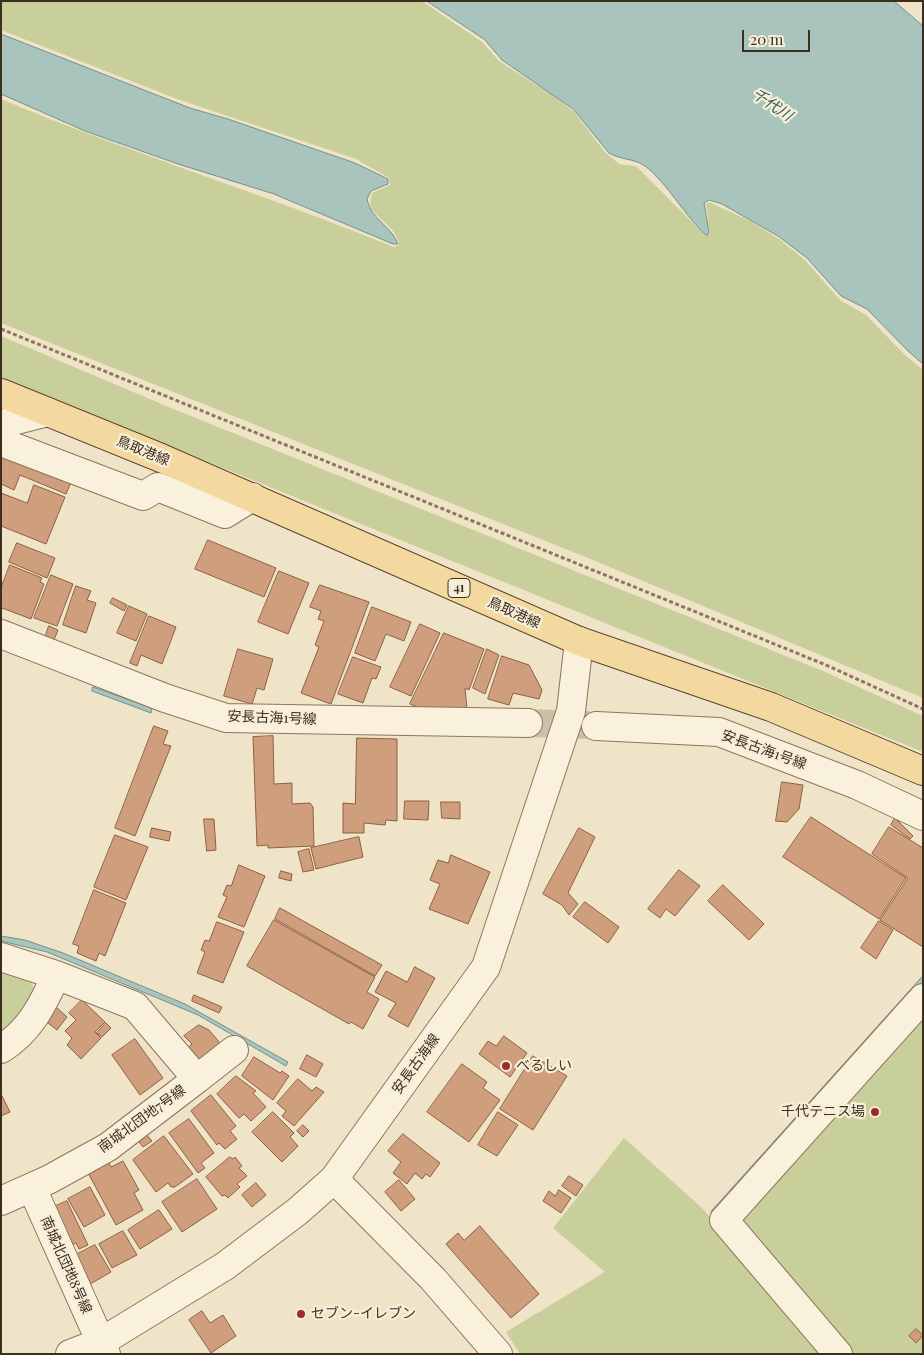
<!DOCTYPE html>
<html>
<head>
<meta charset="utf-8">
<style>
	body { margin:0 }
	#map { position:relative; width:924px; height:1355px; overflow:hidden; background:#f0e4c8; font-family:"Playfair Display",serif }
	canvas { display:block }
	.frame { position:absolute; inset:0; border:2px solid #3d2e20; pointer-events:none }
	.scale { position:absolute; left:742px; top:30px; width:68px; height:22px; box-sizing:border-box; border:2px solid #3d2e20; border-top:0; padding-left:6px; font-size:15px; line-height:18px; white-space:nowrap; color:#3d2e20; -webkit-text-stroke:4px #f7eed8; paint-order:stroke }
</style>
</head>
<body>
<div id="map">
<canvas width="924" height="1355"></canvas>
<div class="frame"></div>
<div class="scale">20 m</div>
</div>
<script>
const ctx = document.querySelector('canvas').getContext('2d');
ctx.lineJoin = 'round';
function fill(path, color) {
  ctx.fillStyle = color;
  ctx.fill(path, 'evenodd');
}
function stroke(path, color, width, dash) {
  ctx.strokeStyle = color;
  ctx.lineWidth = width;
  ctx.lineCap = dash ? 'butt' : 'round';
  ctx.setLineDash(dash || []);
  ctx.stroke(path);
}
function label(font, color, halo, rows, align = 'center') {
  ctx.font = font + ' "Playfair Display","Noto Sans JP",serif';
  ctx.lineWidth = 4.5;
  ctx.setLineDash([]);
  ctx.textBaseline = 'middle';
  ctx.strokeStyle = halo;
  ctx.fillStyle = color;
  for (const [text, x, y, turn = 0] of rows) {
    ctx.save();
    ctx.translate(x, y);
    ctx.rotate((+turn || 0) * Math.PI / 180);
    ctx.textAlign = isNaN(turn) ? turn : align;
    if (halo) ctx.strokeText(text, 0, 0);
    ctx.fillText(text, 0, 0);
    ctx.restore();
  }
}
const green = new Path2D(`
	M1,1H422L482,42L499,61L555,97L573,111L605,152L619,164L636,166L707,237L710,233L706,204L709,202L750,221L779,239L805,260L840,300L866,315L905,355L923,370V698L588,558L1,323V99C130,153 264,194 394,247L399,245C397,227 378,221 370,206L372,193L390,185L389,178L356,159L177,99L1,30Z
	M1,336L171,408L823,671L923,716V752L1,378Z
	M1,962L29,974L35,992L1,1038Z
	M923,1004V1354H846L732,1220Z
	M624,1138L701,1207L832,1354H520L506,1332L605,1272L553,1228Z`);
const water = new Path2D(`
	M427,1H894L923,26V364L909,352L867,309L841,296L807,258L778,236L722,204L709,200L704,203L709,232L707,236C685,217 667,182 645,166C633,158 621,160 609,153L573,109L502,60L485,40Z
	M1,34L190,108L228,119L355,163L388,179V184L371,191L367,199C371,220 391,225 398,244H393L274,194L178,164L85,131L1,94Z
	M93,687L152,708L151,713L92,691Z
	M1,936L25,940L63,953L185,1004L288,1062L286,1066L198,1015L47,952L1,941Z
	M923,976V986L715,1216L711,1212Z`);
const building = new Path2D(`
	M1,451L72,480L66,494L20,475L14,490L1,484Z
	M34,485L65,497L46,544L1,526V493L27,503Z
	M208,540L276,568L264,597L195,569Z
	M17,543L55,558L47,578L9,562Z
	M10,565L42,578L40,582L44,584L31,619L2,608L1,611V588Z
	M279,571L309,583L288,634L258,622Z
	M51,575L73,584L57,626L34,618Z
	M320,585L369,602L331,704L301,693L319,647L315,645L324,621L318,619L321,611L310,607Z
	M76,586L91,591L87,600L96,603L86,633L63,625Z
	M113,598L127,605L124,611L110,603Z
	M129,606L147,614L136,641L117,633Z
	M372,607L411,622L404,641L386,634L375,661L355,653Z
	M149,616L176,627L162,664L141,655L137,666L130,663Z
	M420,624L440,633L411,696L390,687Z
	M49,626L58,630L52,645L44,641Z
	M444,633L484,649L469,690L465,688L467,709L427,707L425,710L410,704Z
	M238,649L273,659L264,690L257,688L252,704L224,696Z
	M487,649L499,655L485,694L473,688Z
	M502,656L529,665L542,690L539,699L513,693L509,705L488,699Z
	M353,657L381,667L376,679L372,678L363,703L338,694Z
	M154,726L168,731L163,744L171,746L135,836L115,828Z
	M273,736L274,784L292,783V804L310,803L313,807L314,846L268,848V845L257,846L253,737Z
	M357,738L397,739V821L386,820L385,825L364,823V833H343V803L355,804Z
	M782,782L803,785L799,809L787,822L776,821Z
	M405,801H429L428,820L404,819Z
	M441,802H460V819L442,818Z
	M811,817L906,878L879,919L783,857Z
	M895,818L913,836L910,839L891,825Z
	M204,819H214L216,850L207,851Z
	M889,827L923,848V947L880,920L908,878L872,854Z
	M152,828L171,832L169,841L150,837Z
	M579,828L595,837L568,893L578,904L569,915L562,905L543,894Z
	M115,835L148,847L126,900L94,887Z
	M359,837L363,857L316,869L311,848Z
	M309,849L314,870L303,872L298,852Z
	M451,855L490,872L468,924L429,909L440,884L430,880L438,860L448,863Z
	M239,865L265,876L244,927L218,917L227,897L223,895L227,885L231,886Z
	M679,870L700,886L675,916L666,909L660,918L648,909Z
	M281,871L292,874L291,881L279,878Z
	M723,885L764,924L749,940L708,901Z
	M94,890L126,903L105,956L99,953L96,961L77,953L79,946L73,944Z
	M585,902L619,927L608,943L573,917Z
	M280,908L382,965L375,976L275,919Z
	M274,920L375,977L367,992L379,999L363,1029L351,1022L349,1024L247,966Z
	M879,921L893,930L876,959L861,948Z
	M217,922L244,932L223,983L197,973L205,952L201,950L205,940L209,941Z
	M415,967L435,978L408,1027L388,1016L396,1003L375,992L386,971L407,982Z
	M194,995L222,1007L219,1013L192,1001Z
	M82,1000L105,1022L95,1032L101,1038L81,1059L67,1045L72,1038L65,1031L76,1020L69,1013Z
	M55,1006L67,1017L57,1030L44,1020Z
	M106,1023L111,1028L102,1037L97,1033Z
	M199,1025L209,1030L220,1043L197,1063L186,1049L192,1044L184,1036Z
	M504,1036L527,1053L510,1077L479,1054L488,1041L496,1046Z
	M135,1039L163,1078L140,1095L112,1055Z
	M307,1055L323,1064L316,1077L300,1069Z
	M533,1056L567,1076L533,1130L500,1109Z
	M254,1057L280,1073L282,1071L289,1076L273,1100L242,1076Z
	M462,1064L487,1082L483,1088L500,1100L469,1142L427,1112Z
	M236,1076L256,1091L253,1093L266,1107L251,1121L244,1114L239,1118L217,1094Z
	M298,1079L312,1091L316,1087L324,1092L294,1126L282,1116L286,1111L277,1103Z
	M211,1095L236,1126L230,1131L237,1139L225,1149L219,1143L217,1145L191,1111Z
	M2,1096L10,1112L1,1116V1097Z
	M273,1112L294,1133L290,1137L298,1146L282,1162L252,1132Z
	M498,1112L518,1125L497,1156L478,1145Z
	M189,1119L214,1153L201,1163L205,1168L198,1173L169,1133Z
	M303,1125L309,1131L303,1137L297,1131Z
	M145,1133L152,1141L143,1147L137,1139Z
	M403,1134L440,1163L430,1177L426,1174L422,1179L415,1173L407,1184L393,1173L401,1162L388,1151Z
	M164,1136L193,1174L175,1187H171L168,1183L156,1192L133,1160Z
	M230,1157L233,1159L235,1157L242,1166L239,1168L247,1176L237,1184L240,1187L228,1198L225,1195L222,1196L206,1177Z
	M107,1159L111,1167L123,1161L139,1190L134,1193L143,1210L116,1225L87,1171Z
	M569,1176L583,1185L576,1196L562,1186Z
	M197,1179L217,1209L182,1232L162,1202Z
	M399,1180L415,1199L401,1211L385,1192Z
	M256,1183L266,1195L252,1207L242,1195Z
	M90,1187L105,1215L84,1227L68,1199Z
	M559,1190L571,1198L561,1213L543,1201L549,1191L555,1196Z
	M67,1201L88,1245L79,1249L76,1243L65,1248L47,1210Z
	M159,1210L172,1229L140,1249L128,1230Z
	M480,1226L539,1294L511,1318L446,1244L458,1233L464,1240Z
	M123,1231L137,1255L112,1268L99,1244Z
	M95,1245L111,1272L85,1287L70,1258Z
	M202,1311L210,1323L223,1315L236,1336L211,1353L189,1320Z
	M916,1329L923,1335L916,1343L909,1336Z`);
const minorTunnel = new Path2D(`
	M528,723L589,725`);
const path = new Path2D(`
	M1,329L826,665L923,709`);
const minor = new Path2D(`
	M1,424L48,412
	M1,442L143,496L158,487L225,514L252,497
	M1,634L165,698L226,718L528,723
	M596,726L719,732L857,785L923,816
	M1,957L56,975
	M1,1049C29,1032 43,1005 56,975L135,1006L197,1079L108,1147L50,1179L1,1201
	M197,1079L234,1050
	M334,1179L433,1279L498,1354
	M32,1188L106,1354
	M70,1354L101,1342L225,1266L298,1211L334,1179L486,967L571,711L579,641
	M838,1354L724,1220L923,998`);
const major = new Path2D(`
	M1,393L161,458L579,641L771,707L923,771`);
const markers = [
	[506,1066,5,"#9e2a2b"],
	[875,1112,5,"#9e2a2b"],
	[301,1314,5,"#9e2a2b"]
];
const shields = [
	[459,588,22]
];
const shieldNames = [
	["41",459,588]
];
const streetNames = [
	["鳥取港線",143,451,22],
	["鳥取港線",514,613,24],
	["安長古海1号線",272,718,2],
	["安長古海1号線",764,750,20],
	["安長古海線",416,1064,-54],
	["南城北団地7号線",142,1119,-36],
	["南城北団地8号線",66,1265,66]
];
const poiNames = [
	["べるしい",516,1066],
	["千代テニス場",865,1112,"right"],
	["セブン-イレブン",311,1314]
];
const waterNames = [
	["千代川",772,105,34]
];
fill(green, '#c9cf9b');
fill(water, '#a9c4bc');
stroke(water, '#6f938a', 1);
fill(building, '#cf9f7d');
stroke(building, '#8d5f41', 1);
stroke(minorTunnel, '#ccc0a6', 28, [28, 14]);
stroke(minor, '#8d765c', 30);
stroke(major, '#5b4430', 30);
stroke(path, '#8d765c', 3, [4, 2.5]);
stroke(minor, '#faf1dc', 28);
stroke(major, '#f3d9a0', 28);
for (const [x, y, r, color] of markers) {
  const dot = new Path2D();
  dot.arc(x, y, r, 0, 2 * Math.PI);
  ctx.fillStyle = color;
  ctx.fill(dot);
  stroke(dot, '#f7eed8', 2);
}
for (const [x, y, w] of shields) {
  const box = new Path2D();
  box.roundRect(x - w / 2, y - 9.5, w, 19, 4);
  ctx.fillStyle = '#f7eed8';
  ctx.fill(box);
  stroke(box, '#3d2e20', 1);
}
label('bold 12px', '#3d2e20', null, shieldNames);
label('14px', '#3d2e20', '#f7eed8', streetNames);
label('14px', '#3d2e20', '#f7eed8', poiNames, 'left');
label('italic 15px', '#2f5d5a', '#f7eed8', waterNames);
</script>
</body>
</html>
